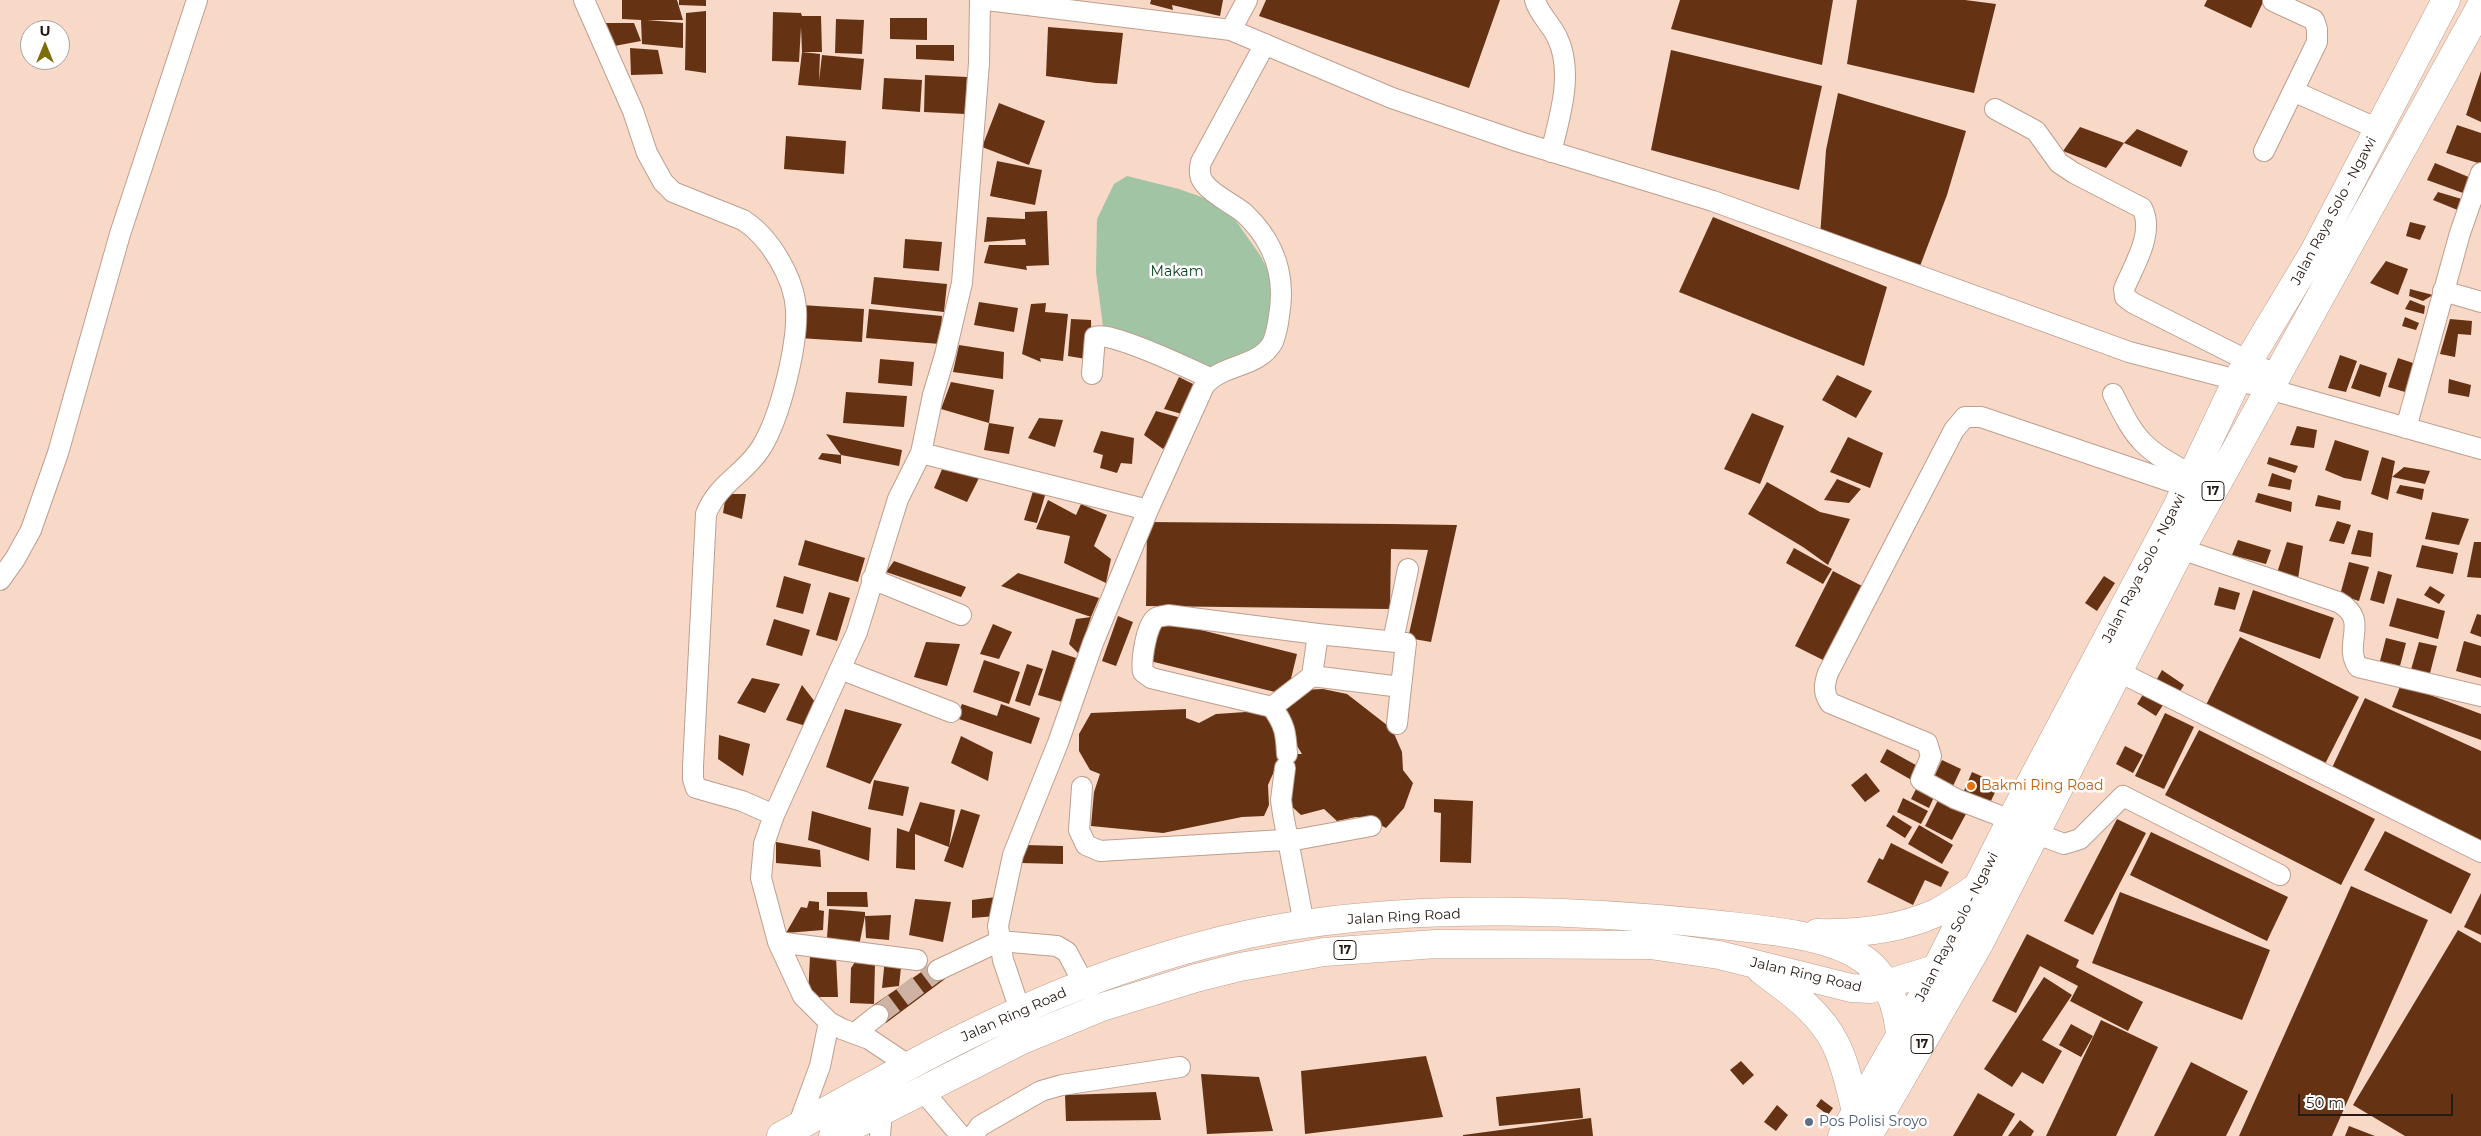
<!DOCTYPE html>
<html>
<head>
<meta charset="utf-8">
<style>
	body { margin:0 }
	#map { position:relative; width:2481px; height:1136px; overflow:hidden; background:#f8d8c7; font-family:Montserrat,sans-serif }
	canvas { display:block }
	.north { position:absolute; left:20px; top:20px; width:50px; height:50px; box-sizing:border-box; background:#fff; border:1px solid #a8a3a1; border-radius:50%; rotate:0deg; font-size:14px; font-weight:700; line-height:20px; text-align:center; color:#261a14 }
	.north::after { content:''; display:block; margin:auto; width:18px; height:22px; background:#7d6d09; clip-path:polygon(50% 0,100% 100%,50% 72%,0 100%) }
	.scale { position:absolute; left:2298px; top:1094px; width:155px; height:22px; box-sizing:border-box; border:2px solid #261a14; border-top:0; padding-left:6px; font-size:15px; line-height:18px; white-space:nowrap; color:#261a14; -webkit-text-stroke:4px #fff; paint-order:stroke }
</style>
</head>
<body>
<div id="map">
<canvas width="2481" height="1136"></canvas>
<div class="north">U</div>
<div class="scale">50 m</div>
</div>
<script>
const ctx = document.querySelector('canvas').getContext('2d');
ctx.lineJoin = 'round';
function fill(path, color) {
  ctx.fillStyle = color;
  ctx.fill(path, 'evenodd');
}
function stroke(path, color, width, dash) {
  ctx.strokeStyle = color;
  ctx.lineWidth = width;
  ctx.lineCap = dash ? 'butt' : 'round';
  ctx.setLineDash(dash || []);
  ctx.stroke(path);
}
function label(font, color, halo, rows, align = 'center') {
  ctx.font = font + ' Montserrat,sans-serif';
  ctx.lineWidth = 5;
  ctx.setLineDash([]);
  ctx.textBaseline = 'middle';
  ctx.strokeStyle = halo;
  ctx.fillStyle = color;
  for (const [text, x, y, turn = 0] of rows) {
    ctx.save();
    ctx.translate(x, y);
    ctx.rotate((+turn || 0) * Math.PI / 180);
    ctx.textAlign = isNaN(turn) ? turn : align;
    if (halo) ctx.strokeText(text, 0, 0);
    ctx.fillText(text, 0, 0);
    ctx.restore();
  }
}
const green = new Path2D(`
	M1127,176L1179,189L1204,198L1229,211L1260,255L1271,276L1274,299L1264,342L1250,355L1211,369L1103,327L1096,272L1097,219L1114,184Z`);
const building = new Path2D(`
	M622,0H677L683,20H647L683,23V48L642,44L641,20L622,19Z
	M679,0H706V6L679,5Z
	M1151,0H1223L1220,16L1172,5L1173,10L1150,4Z
	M1266,0H1500L1469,88L1259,16Z
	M1680,0H1833L1822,65L1671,29Z
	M1857,0H1965L1996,4L1974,93L1847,64Z
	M2207,0H2264L2251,28L2204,6Z
	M706,11V73L685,70L686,13Z
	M773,12L801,13L802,16H821L822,52H802L801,27L799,62L772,61Z
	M890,18H927V40L890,39Z
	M836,19L864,20L862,54L835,53Z
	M603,23H634L641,41L609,47Z
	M1048,27L1123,33L1117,84L1096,83L1046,76Z
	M916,45H954V61L916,59Z
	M630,48L658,50L663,74L631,75Z
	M1671,50L1822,86L1799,190L1651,150Z
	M802,52L820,54L819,81L822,55L864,59L861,90L798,85Z
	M2481,71V122L2466,115Z
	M925,75L967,77L965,114L924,112Z
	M884,78L922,80L920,112L882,109Z
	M1838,93L1966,131L1947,195L1917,274L1820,237L1826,150Z
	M999,103L1045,121L1029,165L982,147Z
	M2457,125L2481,133V164L2446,153Z
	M2080,127L2124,143L2106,168L2063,151Z
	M2137,129L2188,151L2181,167L2124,143Z
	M786,136L846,141L844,174L784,169Z
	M997,161L1042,170L1035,205L990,196Z
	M2435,163L2471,178L2463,193L2427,180Z
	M2438,192L2465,200L2460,211L2433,200Z
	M1047,211L1049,265L1026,266L1027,270L984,263L989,245H1026L1025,239L984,242L987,217L1025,219V212Z
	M1713,217L1887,287L1864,366L1679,292Z
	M2410,222L2426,226L2420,240L2406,236Z
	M905,239L942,242L939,271L903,268Z
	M2386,261L2408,269L2398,295L2370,283Z
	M874,277L947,284L944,312L871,304Z
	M2410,289L2433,295L2423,301L2409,296Z
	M2410,300L2425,306L2424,314L2405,309Z
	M979,302L1018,308L1014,332L974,325Z
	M1046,303L1045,312L1068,314L1063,361L1040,358L1041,362L1022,354L1031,304Z
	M801,305L864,309L862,342L799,338Z
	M869,309L942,316L940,344L866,338Z
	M2405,317L2419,323L2416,330L2402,326Z
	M1071,319L1091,320L1092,360L1068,356Z
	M2450,319L2472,321L2471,335L2458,334L2455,357L2440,354Z
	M959,345L1004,352L1003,379L953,372Z
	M2340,355L2357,361L2346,392L2328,388Z
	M2398,358L2416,364L2412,394L2388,387Z
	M880,359L914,362L912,386L878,383Z
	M2360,364L2387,373L2380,397L2351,388Z
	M1837,375L1872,391L1856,418L1822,400Z
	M1179,377L1197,386L1182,414L1164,409Z
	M2449,379L2471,385L2469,397L2448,393Z
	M951,382L994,390L989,423L941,409Z
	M846,392L907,396L904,427L843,423Z
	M1156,411L1185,419L1163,449L1144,435Z
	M1752,413L1784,426L1760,484L1724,469Z
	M1039,418L1063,420L1055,447L1028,438Z
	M989,423L1014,427L1009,454L984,450Z
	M2297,426L2317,430L2314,448L2290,445Z
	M1101,431L1134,438L1132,464L1121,463L1117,473L1100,468L1103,455L1093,452Z
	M826,434L902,450L899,466L841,455Z
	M1848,437L1883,453L1870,488L1830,472Z
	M2335,440L2369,451L2361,481L2344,478L2325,470Z
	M822,453L841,455V464L818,459Z
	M2269,457L2298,466L2295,473L2267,464Z
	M2382,457L2395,461L2392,477L2404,467L2430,471L2425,484L2392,477L2388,500L2371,494Z
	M943,467L979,478L967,502L934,488Z
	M2272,473L2292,480L2290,490L2268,486Z
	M1837,479L1861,489L1849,503L1824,500Z
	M1767,482L1820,512L1850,519L1828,565L1803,547L1748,514Z
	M2400,485L2424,489L2422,500L2396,493Z
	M1034,488L1046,492L1037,523L1024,520Z
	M2258,493L2292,502L2291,512L2255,502Z
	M726,494H746L742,519L723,513Z
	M2318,495L2341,501L2340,510L2315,506Z
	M1048,500L1076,515L1081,504L1107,515L1094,546L1111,559L1106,583L1064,563L1070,536L1036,529Z
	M2432,512L2469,519L2459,545L2425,539Z
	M2337,521L2351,525L2344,544L2329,541Z
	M1147,522L1391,524L1457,525L1431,642L1408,638L1428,550L1391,549L1390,609L1146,606Z
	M2358,530L2373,533L2371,557L2351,554Z
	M805,540L865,558L858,582L798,565Z
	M2238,540L2271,550L2266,564L2232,555Z
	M2287,542L2303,546L2298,579L2277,573Z
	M2474,542H2481V578L2467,577Z
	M2422,545L2458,553L2453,574L2416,567Z
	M1794,548L1832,569L1823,584L1786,563Z
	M894,561L966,587L961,597L886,572Z
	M2349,562L2369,567L2359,601L2340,595Z
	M1833,571L1864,587L1827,662L1795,646Z
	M2378,571L2392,575L2384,604L2370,600Z
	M1018,573L1099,598L1091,617L1001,586Z
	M784,576L811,584L803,614L776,607Z
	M2104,576L2115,583L2097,611L2085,603Z
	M2430,586L2445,595L2439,604L2424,595Z
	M2219,587L2240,593L2235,610L2214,605Z
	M2253,590L2334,618L2320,659L2239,631Z
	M829,592L850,598L837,641L816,635Z
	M2397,598L2445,611L2438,639L2389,626Z
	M2477,614L2481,615V637L2470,633Z
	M1118,616L1133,622L1116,666L1102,661Z
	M1091,617L1079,654L1069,644L1076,619Z
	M774,619L810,630L802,656L766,645Z
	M1161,620L1297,654L1287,695L1150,661Z
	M993,624L1012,632L999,659L980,654Z
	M2240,637L2359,697L2325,764L2206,705Z
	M2386,638L2406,643L2400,666L2380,661Z
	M2464,641L2481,646V678L2456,671Z
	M926,642L960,644L947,686L914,677Z
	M2419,642L2437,646L2429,677L2410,673Z
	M1052,650L1076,658L1062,702L1038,695Z
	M984,660L1020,672L1009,704L973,692Z
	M1027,664L1043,669L1030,706L1015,701Z
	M2162,670L2184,685L2179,693L2157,679Z
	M752,678L780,684L765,713L737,703Z
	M2401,684L2481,714V740L2392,707Z
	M802,685L815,702L806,726L786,720Z
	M1323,689L1347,694L1392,729L1402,752L1403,770L1413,783L1404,808L1386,828L1369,819L1356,817L1337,821L1324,809L1301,815L1287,802L1276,767L1268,785L1269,805L1264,816L1242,817L1163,833L1091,826L1094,792L1100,774L1090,770L1079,751V734L1091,713L1186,709V718L1199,723L1216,714L1261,711L1278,718L1282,754H1302L1291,736L1285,717L1287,702L1300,690Z
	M2144,693L2163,705L2156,716L2137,704Z
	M2365,698L2481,751V842L2330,772Z
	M962,704L997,716L1001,704L1040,718L1031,744L956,718Z
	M845,709L902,724L870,784L826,767Z
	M2165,713L2194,727L2164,789L2135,776Z
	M2199,730L2375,819L2341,885L2165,795Z
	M719,735L750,744L743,776L718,759Z
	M961,736L993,752L988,781L951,763Z
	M2125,746L2143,755L2133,773L2116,764Z
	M1887,749L1923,769L1915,782L1880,762Z
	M1942,760L1961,769L1953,786L1934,777Z
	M1972,772L1999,784L1989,805L1963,793Z
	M1866,773L1880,791L1865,802L1851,785Z
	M874,780L909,787L903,816L868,809Z
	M1916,789L1934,797L1929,808L1911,799Z
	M1903,798L1928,811L1921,824L1897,812Z
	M1939,798L1967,812L1952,840L1925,826Z
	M1434,799L1473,801L1471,863L1440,862L1441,813L1434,812Z
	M920,802L955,810L949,847L961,809L980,815L963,868L944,861L949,847L915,834V870L896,868L897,828L909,832Z
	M812,811L871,828L869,861L808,840Z
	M1893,815L1912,827L1905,838L1886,826Z
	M2117,819L2146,833L2093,935L2064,921Z
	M1919,825L1953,845L1942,864L1908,844Z
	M2385,831L2471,874L2451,914L2364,870Z
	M2151,832L2288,897L2267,941L2130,875Z
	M776,842L820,850L821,867L776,863Z
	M1891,843L1949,872L1941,887L1925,880L1913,905L1867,882L1879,858L1883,860Z
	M1025,845L1063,846V864L1020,863Z
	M2351,886L2428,920L2332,1136H2239Z
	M827,892H867L868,907L827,906Z
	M2120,892L2270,950L2242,1020L2092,963Z
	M2481,893V935L2464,927Z
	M996,897V916L972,918V900Z
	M915,899L951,902L943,942L909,935Z
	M809,901L819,902V910L824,911L823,930L786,933L801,907L807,908Z
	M829,909L865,912V916L891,915L889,940L866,938L865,916L859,946L827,938Z
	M2458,930L2481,943V1136H2405L2353,1105Z
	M2027,934L2079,960L2076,967L2143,1002L2128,1031L2070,1001L2078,986L2040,966L2016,1013L1992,1001Z
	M810,956L836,957L838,997H808Z
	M902,958L899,986L882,988L885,959Z
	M855,962L875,963L874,1004L850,1003L851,968Z
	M933,964L945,979L886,1023L872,1006Z
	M2044,977L2072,995L2042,1040L2062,1051L2043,1084L2022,1072L2012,1087L1984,1069Z
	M2101,1020L2158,1047L2116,1136H2046Z
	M2071,1024L2093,1036L2081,1057L2059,1045Z
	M1426,1056L1443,1117L1305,1134L1301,1071Z
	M1741,1061L1754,1075L1743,1085L1730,1070Z
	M2191,1062L2248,1091L2226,1136H2154Z
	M1201,1074L1259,1077L1273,1131L1207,1134Z
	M1580,1088L1583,1118L1499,1126L1496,1097Z
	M1156,1092L1161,1120L1066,1121L1065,1095Z
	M1978,1093L2015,1114L2002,1136H1953Z
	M1821,1099L1833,1108L1828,1115L1816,1106Z
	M1777,1105L1788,1115L1776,1131L1764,1122Z
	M1591,1118L1593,1136H1463V1135Z
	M2020,1120L2034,1131L2031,1136H2008Z
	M2349,1126L2375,1136H2345Z`);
const minorTunnel = new Path2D(`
	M878,1015L938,970`);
const minor = new Path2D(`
	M584,0L633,111L647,153L663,182L673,192L743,220C770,237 794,278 796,309C798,345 780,418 761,448C744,475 719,482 706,514L693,766V779L696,788L742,801L774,815
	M987,0L1231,30L1392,98L1520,142L1713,201L2129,352L2237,380L2481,449
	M1535,0C1538,13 1551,24 1557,37C1574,71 1560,117 1551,152
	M1231,30L1247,0
	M2293,91L2378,129
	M1995,109L2036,131L2059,163L2074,173L2142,208C2155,233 2134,265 2124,289L2125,297L2133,303L2276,375
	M2264,151L2317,42V29L2314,20L2273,1
	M2443,291L2481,302
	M1092,374L1095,337C1109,330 1192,370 1210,378
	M2113,394C2137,443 2144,449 2192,475
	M2406,428L2460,233L2481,173
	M921,453L1148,510
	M2181,549L2338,602C2371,620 2342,643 2358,667L2481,696
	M872,579L961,615
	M0,580L15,559L31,530L58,453L120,234L197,0
	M1393,641L1408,569
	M840,669L951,712
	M2119,672L2481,852
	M1312,676L1318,634
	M1272,707L1312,676L1401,687L1406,643L1318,634L1168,615C1165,616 1159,616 1156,618C1146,625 1141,661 1143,672L1151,678L1272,707C1285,725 1286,733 1287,754
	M1397,724L1401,687
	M1285,768L1281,800L1283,814L1304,924
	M1082,787L1079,830L1086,845L1100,851L1300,839L1371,826
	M2011,820L1956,799L1921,780L1931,756L1927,743L1830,703C1823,692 1824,685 1828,673L1954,430L1965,417H1981L2187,487
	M2037,834L2064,844L2080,839L2123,796L2280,875
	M778,942L917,960
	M938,970L1000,941L1057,946L1067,952L1084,984
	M1020,1010L1003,960L998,926L1013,855L1058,743L1093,643L1148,510L1204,386C1222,363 1258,369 1273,342C1276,334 1278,324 1279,316C1286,276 1274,241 1244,213C1232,203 1214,196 1204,183C1199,177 1199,170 1201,162L1265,44
	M855,1033L878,1015
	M908,1065L869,1039L842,1029L829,1022L803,996L778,942L761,878L764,844L774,815L857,632L898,499L921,453L933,395L945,355L962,283L979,63L980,0
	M922,1090L961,1136
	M798,1126L820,1066L829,1022
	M880,1136L882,1110
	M973,1136L980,1126L1041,1091L1062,1085L1180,1067`);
const highway = new Path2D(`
	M1817,933C1858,934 1898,930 1936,913C1950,906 1963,896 1976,888
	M1761,970C1788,990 1820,1012 1835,1043C1846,1064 1850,1089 1856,1111
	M781,1136C896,1072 1011,1006 1137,965C1191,947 1248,932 1305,924C1433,905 1584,910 1712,924C1755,929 1820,933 1857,955C1889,973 1899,1009 1901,1045
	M833,1136L1022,1040L1099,1008L1196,978L1240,967L1324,952L1436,944L1650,945L1719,955L1851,988L1870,989L1945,966
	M1842,1136L1919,1003L2011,820L2177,507L2237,380L2314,252L2446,0
	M1868,1136L1979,944L2181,549L2481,6`);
const markers = [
	[1971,786,5,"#e8710a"],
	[1809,1122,5,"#5c6f8a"]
];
const shields = [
	[2213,491,22],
	[1345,950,22],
	[1922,1044,22]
];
const shieldNames = [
	["17",2213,491],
	["17",1345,950],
	["17",1922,1044]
];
const streetNames = [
	["Jalan Raya Solo - Ngawi",2334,211,-62],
	["Jalan Raya Solo - Ngawi",2144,568,-63],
	["Jalan Ring Road",1404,917,-3],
	["Jalan Raya Solo - Ngawi",1957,927,-63],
	["Jalan Ring Road",1806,975,13],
	["Jalan Ring Road",1014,1015,-24]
];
const parkNames = [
	["Makam",1177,272]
];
const foodNames = [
	["Bakmi Ring Road",1981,786]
];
const serviceNames = [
	["Pos Polisi Sroyo",1819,1122]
];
fill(green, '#a1c4a5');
fill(building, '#653314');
stroke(minorTunnel, '#ceb2a3', 20, [20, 10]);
stroke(minor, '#bd9f8f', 22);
stroke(highway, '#bd9f8f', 29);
stroke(minor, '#fff', 20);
stroke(highway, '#fff', 28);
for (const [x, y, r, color] of markers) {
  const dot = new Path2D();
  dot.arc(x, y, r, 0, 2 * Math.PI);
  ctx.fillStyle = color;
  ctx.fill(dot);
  stroke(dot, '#fff', 2);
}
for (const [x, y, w] of shields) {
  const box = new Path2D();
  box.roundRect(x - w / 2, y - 9.5, w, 19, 4);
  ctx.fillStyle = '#fff';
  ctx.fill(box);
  stroke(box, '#261a14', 1);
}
label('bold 12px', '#261a14', null, shieldNames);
label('14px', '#261a14', '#fff', streetNames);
label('14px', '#07441a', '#fff', parkNames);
label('14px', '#c56008', '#fff', foodNames, 'left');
label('14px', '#4e5e75', '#fff', serviceNames, 'left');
</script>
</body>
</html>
